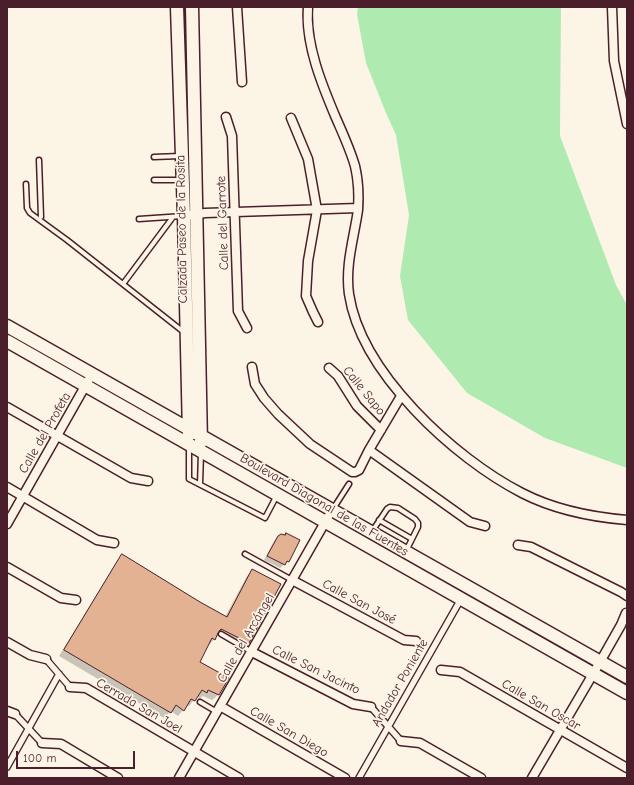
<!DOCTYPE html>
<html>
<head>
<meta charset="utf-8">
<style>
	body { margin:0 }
	#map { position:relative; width:634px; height:785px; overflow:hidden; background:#fcf5e5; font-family:"Comic Neue",sans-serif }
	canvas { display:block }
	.frame { position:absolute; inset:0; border:8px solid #4a1f2b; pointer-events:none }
	.scale { position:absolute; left:16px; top:751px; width:119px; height:18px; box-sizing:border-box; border:2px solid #4a1f2b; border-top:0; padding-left:5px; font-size:12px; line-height:14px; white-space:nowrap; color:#4a1f2b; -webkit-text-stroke:3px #fcf5e5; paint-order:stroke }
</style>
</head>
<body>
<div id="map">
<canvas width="634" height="785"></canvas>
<div class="frame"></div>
<div class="scale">100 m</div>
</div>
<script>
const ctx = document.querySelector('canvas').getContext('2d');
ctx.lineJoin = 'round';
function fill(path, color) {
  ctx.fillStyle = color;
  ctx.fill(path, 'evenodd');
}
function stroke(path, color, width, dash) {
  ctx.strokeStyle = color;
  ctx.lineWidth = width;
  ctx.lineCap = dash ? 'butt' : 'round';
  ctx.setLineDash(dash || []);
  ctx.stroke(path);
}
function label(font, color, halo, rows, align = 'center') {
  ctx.font = font + ' "Comic Neue",sans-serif';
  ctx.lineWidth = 3.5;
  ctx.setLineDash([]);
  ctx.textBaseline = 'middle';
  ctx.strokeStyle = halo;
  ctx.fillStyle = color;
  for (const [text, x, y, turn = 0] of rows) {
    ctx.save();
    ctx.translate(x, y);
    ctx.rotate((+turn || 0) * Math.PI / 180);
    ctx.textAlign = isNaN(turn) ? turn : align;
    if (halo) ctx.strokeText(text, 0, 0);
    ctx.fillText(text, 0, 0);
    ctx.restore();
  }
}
const green = new Path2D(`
	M358,7H561L560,136L616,285L627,305V468L545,438L467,393L408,320L400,276L409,215L396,135L386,113L366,63L357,14Z`);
const shadow = new Path2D(`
	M278,536L288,561L280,568L264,560L274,541Z
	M122,555L200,603L225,617L247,576L253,570L279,585L248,643L243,648L216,635L214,639L209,645L208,644L199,663L228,679L218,695L212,700L203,696L200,698L197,696L189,706L186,705L183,710L178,716L171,711L164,718L59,656L117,561Z`);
const building = new Path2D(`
	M286,533L300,540L289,562L287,561L285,565L267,556L278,536L281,534L285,535Z
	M122,554L200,602L227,617L252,569L281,584L249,643L221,629L218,633L215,640L212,638L200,662L229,678L219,695L208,690L207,693L202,690L195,701L191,699L184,711L176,705L171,713L64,650Z`);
const service = new Path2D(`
	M154,157L180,156
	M39,160L41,217
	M154,180H181
	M26,184L27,208L30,213L67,240L185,333
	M139,219L183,216
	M123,284L173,217
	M189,447V479L265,518L276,497
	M200,484L201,453
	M333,509L349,484
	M379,520L412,539
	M373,530L387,509L390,507L398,508L415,519L418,523V527L406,551
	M245,554L292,580
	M221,634L252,652
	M200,702L217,712`);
const pedestrian = new Path2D(`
	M46,659L70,687
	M371,707L401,741
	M15,714L42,743
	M7,767L59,674
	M359,778L461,599`);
const minor = new Path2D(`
	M237,7L242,82
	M308,7C305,44 322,85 336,118C343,134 350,149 355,166C358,179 359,196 358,210C354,238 345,265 349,294C361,373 454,458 522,493C555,510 591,517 627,520
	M612,7L614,61L627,124
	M226,117L232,136L238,311L247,328
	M291,118L308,159L317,210L308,261L306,296L313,312L318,322
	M184,216L205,213L358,208
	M252,367L255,384L264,398L278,414L310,444L352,472H355L359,470L369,450L401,396
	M329,368L338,376L357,406L381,430
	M7,407L131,478L148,481
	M369,450L470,522L485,526
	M7,487L97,540L114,543
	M7,524L92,374
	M518,545L531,547L621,592L627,596
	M7,567L61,598L76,600
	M292,580L404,640L416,641
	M7,642L30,655L46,659
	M252,652L353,704L371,707
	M441,670L460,672L627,768
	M70,687L86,688L239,778
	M220,706L345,778
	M7,711L15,714
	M401,741L420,743L481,778
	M42,743L61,744L118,778
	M179,778L328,517
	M532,778L600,662L621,625L626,613`);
const primary = new Path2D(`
	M177,7L184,216L189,435
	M192,7L201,442
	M7,326L627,677
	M7,341L627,693`);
const streetNames = [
	["Calle del Garrote",223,223,-92],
	["Calzada Paseo de la Rosita",182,229,-91],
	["Calle Sapo",364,391,51],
	["Calle del Profeta",45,433,-60],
	["Boulevard Diagonal de las Fuentes",324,505,30],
	["Calle San José",359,602,28],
	["Calle del Arcángel",246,638,-60],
	["Calle San Jacinto",316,670,26],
	["Andador Poniente",400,683,-60],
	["Calle San Oscar",541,705,30],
	["Cerrada San Joel",139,706,30],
	["Calle San Diego",289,732,30]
];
fill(green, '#afebb1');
fill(shadow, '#0003');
fill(building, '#e2b293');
stroke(building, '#4a1f2b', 1);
stroke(service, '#4a1f2b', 7);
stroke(pedestrian, '#4a1f2b', 8);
stroke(minor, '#4a1f2b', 11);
stroke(primary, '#4a1f2b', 15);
stroke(service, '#fcf5e5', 4);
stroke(pedestrian, '#fcf5e5', 5.5);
stroke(minor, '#fcf5e5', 8);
stroke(primary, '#fcf5e5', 12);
label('13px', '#4a1f2b', '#fcf5e5', streetNames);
</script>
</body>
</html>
